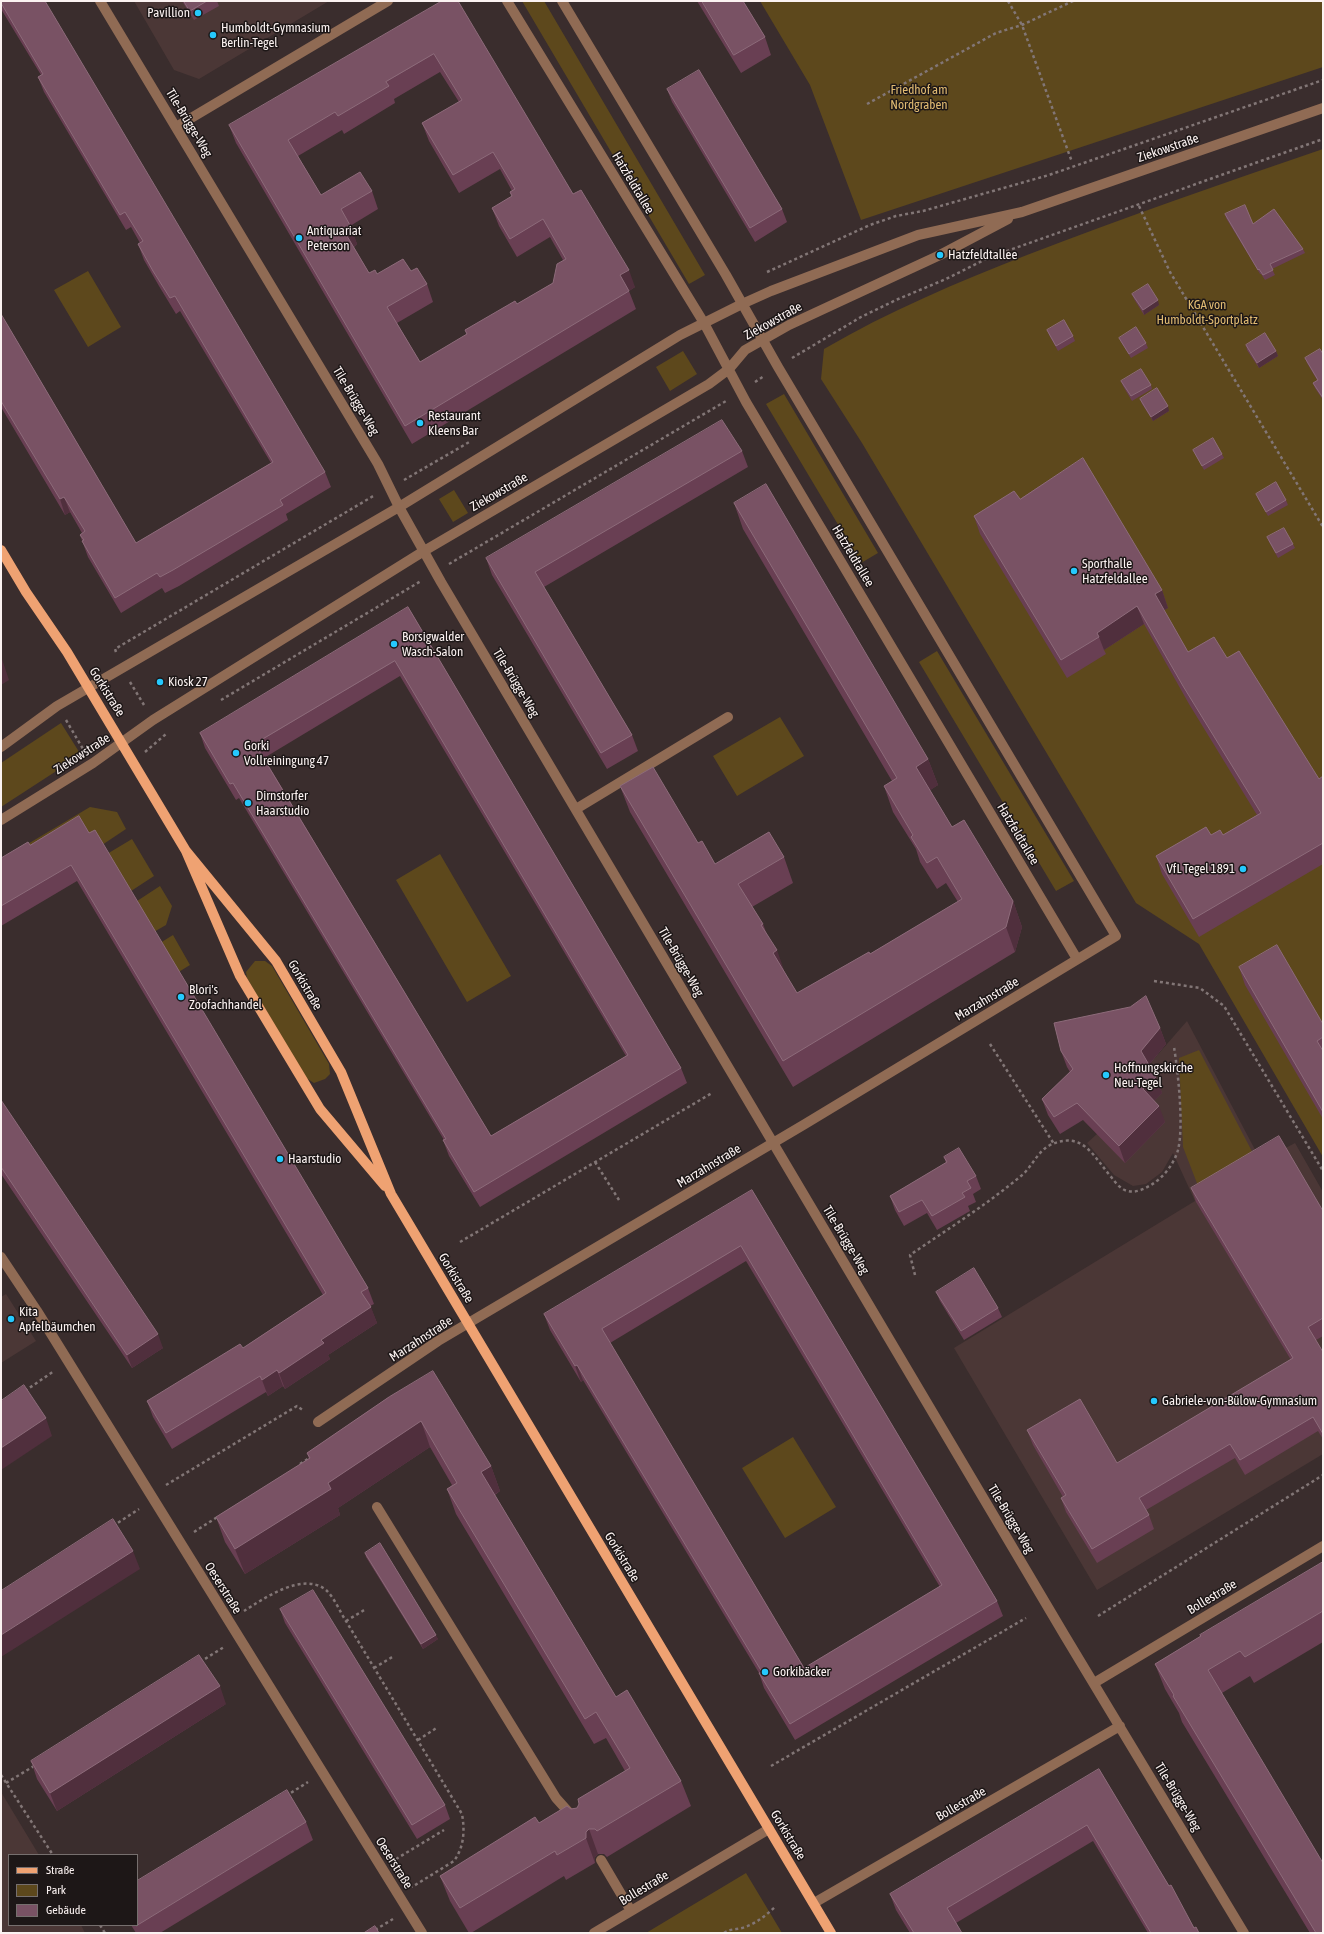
<!DOCTYPE html>
<html>
<head>
<meta charset="utf-8">
<style>
	body { margin:0 }
	#map { position:relative; width:1324px; height:1934px; overflow:hidden; background:#3a2d2d; font-family:"Asap Condensed",sans-serif }
	canvas { display:block }
	.frame { position:absolute; inset:0; border:2px solid #fbf2f1; pointer-events:none }
	.legend { position:absolute; left:8px; top:1854px; width:130px; height:72px; box-sizing:border-box; background:#1d1717; border:1px solid #766f6e; margin:0; padding:5px 7px; list-style:none; font-size:12px; color:#fbf2f1 }
	.legend li { display:flex; align-items:center; gap:8px; height:20px }
	.legend b { width:20px; border:1px solid #766f6e }
</style>
</head>
<body>
<div id="map">
<canvas width="1324" height="1934"></canvas>
<div class="frame"></div>
<ul class="legend">
<li><b style="height:5px;background:#efa272"></b>Straße</li>
<li><b style="height:11px;background:#5d481c"></b>Park</li>
<li><b style="height:11px;background:#795264"></b>Gebäude</li>
</ul>
</div>
<script>
const ctx = document.querySelector('canvas').getContext('2d');
ctx.lineJoin = 'round';
function fill(path, color) {
  ctx.fillStyle = color;
  ctx.fill(path, 'evenodd');
}
function stroke(path, color, width, dash) {
  ctx.strokeStyle = color;
  ctx.lineWidth = width;
  ctx.lineCap = dash ? 'butt' : 'round';
  ctx.setLineDash(dash || []);
  ctx.stroke(path);
}
function label(font, color, halo, rows, align = 'center') {
  ctx.font = font + ' "Asap Condensed",sans-serif';
  ctx.lineWidth = 3;
  ctx.setLineDash([]);
  ctx.textBaseline = 'middle';
  ctx.strokeStyle = halo;
  ctx.fillStyle = color;
  for (const [text, x, y, turn = 0] of rows) {
    ctx.save();
    ctx.translate(x, y);
    ctx.rotate((+turn || 0) * Math.PI / 180);
    ctx.textAlign = isNaN(turn) ? turn : align;
    if (halo) ctx.strokeText(text, 0, 0);
    ctx.fillText(text, 0, 0);
    ctx.restore();
  }
}
const built = new Path2D(`
	M134,1H329L199,79L174,70Z
	M1187,1021L1261,1161L1295,1143L1323,1192V1454L1097,1590L954,1348L1195,1201L1173,1153L1162,1172L1146,1184L1133,1186L1114,1175L1087,1143L1097,1134L1134,1121L1162,1093L1147,1067Z
	M6,1294L36,1341L1,1363V1297Z
	M1,1792L39,1855H9V1925H81L85,1933H1Z`);
const green = new Path2D(`
	M522,1H544L705,275L689,284Z
	M760,1H1323V67L861,220L810,85Z
	M1323,149V1157L1199,944L1136,903L862,443L821,379L824,349C889,311 958,282 1027,255C1125,217 1224,183 1323,149Z
	M88,271L121,327L88,347L54,290Z
	M683,351L697,374L670,391L656,367Z
	M784,394L878,553L861,563L766,404Z
	M454,490L468,513L453,522L439,499Z
	M937,651L1074,881L1056,891L919,662Z
	M780,717L804,756L737,796L713,756Z
	M61,723L81,755L1,807V763Z
	M90,807L117,812L126,829L102,845L36,861L26,845Z
	M132,839L154,876L128,893L107,854Z
	M440,854L511,976L467,1002L396,880Z
	M160,886L172,906L166,925L152,933L134,903Z
	M173,935L190,965L177,973L160,943Z
	M255,961H265L272,966L329,1064L330,1074L325,1079L314,1083L306,1078L247,978L246,972Z
	M1199,1050L1257,1161L1200,1191L1183,1147L1179,1058Z
	M793,1437L836,1507L785,1538L742,1468Z
	M746,1873L782,1933H646Z`);
const path = new Path2D(`
	M1008,1L1022,25L1072,162
	M867,104L996,33L1022,25L1073,1
	M1139,206L1170,272L1323,527
	M767,272L870,225L896,216L923,211L1049,175L1323,80
	M792,358L861,317L896,300L946,279L990,257L1323,139
	M755,382L764,376
	M404,480L471,441
	M449,564L726,401
	M116,652L115,649L375,495
	M130,682L144,705
	M221,700L421,581
	M66,720L83,749
	M145,752L166,734
	M1154,981L1200,988L1224,1006L1323,1171
	M990,1044L1054,1144
	M595,1162L619,1200
	M460,1242L712,1093
	M915,1275L910,1255C948,1229 986,1205 1021,1176C1032,1167 1037,1152 1050,1145C1083,1130 1093,1156 1112,1178C1116,1183 1121,1190 1128,1191C1136,1193 1144,1189 1151,1185C1163,1178 1174,1164 1178,1150C1184,1126 1178,1072 1174,1047
	M25,1391L54,1371
	M300,1464L311,1457
	M166,1485L297,1406L304,1411
	M113,1526L139,1509
	M194,1532L219,1516
	M244,1611C263,1599 303,1571 326,1590C334,1597 340,1612 346,1621L462,1814C465,1831 464,1847 454,1861L412,1887
	M1098,1616L1323,1475
	M346,1621L366,1609
	M200,1662L224,1647
	M374,1668L394,1656
	M418,1740L438,1727
	M771,1766L1026,1618
	M1,1775L53,1855
	M6,1783L34,1766
	M286,1796L308,1782
	M396,1859L444,1830
	M100,1925L105,1933
	M370,1933L393,1919
	M724,1933C731,1928 738,1930 745,1927C757,1923 766,1915 775,1907`);
const minor = new Path2D(`
	M100,1L378,464L399,507L441,582L1065,1636L1244,1933
	M507,1L704,323L746,402L1077,959
	M176,127L388,1
	M1,747L57,706L399,507L680,335L742,304L771,291L918,235L1022,212L1323,108
	M576,809L728,717
	M1,820L93,763L153,720L424,551L709,384L729,369L745,350L789,325L940,255L1008,219
	M1,1257L37,1311L422,1933
	M318,1422L438,1341L805,1124L1116,936L778,367L726,275L562,1
	M377,1507L556,1798L573,1817
	M1094,1683L1323,1546
	M601,1860L631,1911
	M814,1903L1120,1726
	M594,1933L769,1829`);
const major = new Path2D(`
	M1,550L26,592L67,652L186,851L240,976L320,1109L385,1186
	M186,851L276,961L341,1072L391,1194L831,1933`);
const wall = new Path2D(`
	M1,1L325,472L331,487L286,514L288,520L179,586L165,593L162,588L121,613L88,557L80,535L82,533L70,512L65,515L1,407V314L136,543L271,463L180,311L176,314L159,286L144,260L138,244L140,243L131,227L126,230L44,92L38,77L41,75L1,9Z
	M182,1H217L219,6L194,20Z
	M442,1L573,194L635,287L629,291L636,309L412,444L236,143L229,125ZM440,72L459,102L422,123L429,141L459,193L500,169L512,191L510,192L512,197L492,208L499,226L517,257L550,237L563,260L553,283L517,304L465,330L467,335L420,362L397,323L433,302L427,284L411,271L377,274L369,273L354,247L357,244L350,226L378,209L372,191L321,195L298,156L342,130L344,134L395,103L394,99Z
	M697,1H743L765,37L771,55L741,73Z
	M667,89L782,209L787,222L755,242L672,102Z
	M1225,214L1253,224L1303,249L1305,253L1272,269L1275,275L1265,280L1261,274H1260L1226,218Z
	M1132,294L1159,305L1144,315L1134,299Z
	M1047,330L1073,336L1075,341L1058,351L1049,335Z
	M1119,338L1146,343L1148,348L1131,358L1121,342Z
	M1246,345L1276,351L1278,356L1259,368L1247,350Z
	M1323,354V400L1315,388L1313,383L1317,380L1307,363L1305,358Z
	M1121,381L1151,385L1152,389L1132,401L1123,386Z
	M1140,399L1169,411L1153,421L1142,404Z
	M1193,450L1222,454L1224,458L1204,470L1195,454Z
	M742,451L748,467L544,587L632,735L638,751L607,769L492,575L486,558Z
	M1256,494L1286,500L1288,505L1268,516L1258,499Z
	M1020,499L1162,590L1168,608L1164,610L1188,652L1227,658L1319,779L1323,776V864L1199,937L1162,874L1156,856L1211,835H1223L1257,815L1189,704L1144,624L1104,650L1106,654L1067,678L980,534L974,516Z
	M734,503L928,759L938,785L930,790L952,827L1013,901L1022,927L1015,952L793,1087L630,812L620,786L698,843L715,864L784,857L793,883L752,907L763,924L766,932L785,973L797,993L870,954L958,902L946,883L937,889L920,862L916,849L893,812L884,786L892,781L743,529Z
	M1267,537L1293,544L1295,548L1278,558L1269,542Z
	M408,607L681,1068L687,1083L480,1207L449,1156L443,1140H444L239,798L236,800L205,748L200,733ZM400,676L626,1056L491,1136L264,758Z
	M79,816L368,1288L374,1304L370,1306L377,1323L328,1355L330,1359L285,1389L283,1386L268,1396L266,1392L172,1449L153,1417L147,1401L243,1348L323,1295L77,881L1,926V858L30,845Z
	M1239,967L1323,1024V1119L1245,985Z
	M1160,1028L1166,1044L1149,1065L1156,1077L1162,1093L1154,1101L1165,1122L1125,1163L1083,1120L1060,1134L1048,1115L1042,1099L1070,1072L1067,1067L1061,1051Z
	M1,1100L163,1348L132,1368L1,1174Z
	M944,1157L976,1176L981,1189L973,1194L976,1202L968,1206L970,1211L937,1230L927,1213L904,1226L895,1210L890,1196L946,1163Z
	M1191,1188L1323,1211V1336L1316,1340L1323,1352V1439L1318,1431L1245,1475L1235,1458L1146,1510L1149,1515L1154,1529L1097,1563L1066,1512L1061,1498L1063,1497L1033,1445L1027,1430L1117,1463L1291,1360L1196,1202Z
	M752,1190L997,1601L1003,1616L795,1740L764,1688L759,1673L583,1380L581,1382L550,1330L544,1314ZM746,1261L940,1587L804,1668L610,1343Z
	M936,1292L998,1308L1002,1317L964,1340L940,1301Z
	M389,1397L491,1466L500,1491L495,1495L616,1697L681,1781L691,1806L607,1857L604,1854H598L595,1857V1863L566,1880L564,1876L471,1933H469L450,1901L440,1876L539,1823L571,1809L577,1808L625,1771L606,1738L594,1744L456,1514L447,1489L452,1485L430,1447L338,1508L340,1515L245,1574L225,1542L216,1517L309,1459L307,1453Z
	M365,1553L438,1639L423,1649L366,1557Z
	M1323,1562V1642L1254,1683L1250,1676L1222,1693L1323,1933H1310L1182,1722L1179,1713L1165,1689L1155,1664L1201,1636L1200,1635Z
	M280,1609L445,1805L450,1819L417,1839L285,1623Z
	M226,1704L57,1811L37,1779L31,1761Z
	M1099,1769L1194,1928L1199,1933H1148L1093,1841L956,1923L962,1933H910L896,1910L890,1894Z
	M306,1822L313,1840L160,1933H136L131,1925H137Z`);
const shadedWall = new Path2D(`
	M351,227L357,244L351,249L344,231Z
	M629,270L635,287L626,293L620,275Z
	M1158,300L1159,305L1144,315L1143,310Z
	M1276,351L1278,356L1259,368L1257,363Z
	M1168,406L1169,411L1153,421L1151,417Z
	M64,497L70,512L65,515L60,499Z
	M1162,590L1168,608L1161,612L1155,594Z
	M1137,606L1144,624L1104,650L1099,637L1097,633Z
	M2,659L9,680L1,685V660Z
	M928,759L938,785L926,793L916,767Z
	M1013,901L1022,927L1015,952L1006,927Z
	M777,950L786,976L773,953Z
	M1160,1028L1166,1044L1147,1067L1141,1051Z
	M1156,1077L1162,1093L1149,1106L1143,1089Z
	M1159,1106L1165,1122L1125,1163L1119,1146Z
	M371,1307L377,1323L328,1355L330,1359L285,1389L279,1373L321,1340Z
	M158,1334L163,1348L132,1368L127,1355Z
	M577,1365L583,1380L581,1382L575,1366Z
	M277,1370L283,1386L268,1396L262,1380Z
	M46,1418L52,1436L1,1470V1448Z
	M421,1421L430,1447L338,1508L340,1515L245,1574L235,1549L328,1483Z
	M491,1466L500,1491L490,1497L481,1472Z
	M133,1551L140,1569L1,1657V1635Z
	M436,1635L438,1639L423,1649L421,1644Z
	M220,1686L226,1704L57,1811L50,1793Z
	M589,1829L598,1854L595,1857V1863L586,1838V1832Z`);
const building = new Path2D(`
	M1,1H45L325,472L280,500L283,505L173,570L160,577L157,573L115,598L82,541L84,540L80,535L85,531L64,497L60,499L1,401V314L136,543L273,462L175,296L170,298L153,271L138,244L143,241L125,212L120,215L38,77L43,74L1,3Z
	M184,1H207L190,11Z
	M442,1H458L573,194L581,190L629,270L620,275L629,291L405,426L229,125ZM434,54L462,100L422,123L453,175L493,152L515,189L510,192L512,196L492,208L510,239L543,219L566,259L557,264L553,283L517,304L515,301L465,330L467,334L420,362L387,307L427,284L417,268L411,271L403,259L377,274L375,270L369,273L344,231L351,227L341,209L372,191L360,172L321,195L288,140L335,112L338,116L389,86L386,82Z
	M702,1H743L765,37L734,55Z
	M699,70L782,209L750,228L667,89Z
	M1245,205L1253,224L1274,209L1303,249L1270,264L1273,270L1263,275L1259,269L1258,270L1225,214Z
	M1148,284L1158,300L1143,310L1132,294Z
	M1064,320L1073,336L1056,346L1047,330Z
	M1136,327L1146,343L1129,354L1119,338Z
	M1265,333L1276,351L1257,363L1246,345Z
	M1320,349L1323,354V398L1313,383L1318,380L1305,358Z
	M1141,369L1151,385L1131,396L1121,381Z
	M1157,388L1168,406L1151,417L1140,399Z
	M722,420L742,451L535,572L632,735L601,753L486,558Z
	M1213,438L1222,454L1202,466L1193,450Z
	M1083,458L1162,590L1155,594L1188,652L1214,637L1227,658L1239,651L1319,779L1323,776V843L1193,919L1156,856L1206,827L1211,835L1220,830L1223,835L1261,813L1183,686L1137,606L1097,633L1099,637L1061,660L974,516L1014,491L1020,499Z
	M1276,482L1286,500L1266,512L1256,494Z
	M766,484L928,759L916,767L952,827L964,820L1013,901L1006,927L783,1061L620,786L653,767L698,843L702,841L715,864L769,832L784,857L738,884L763,924L761,925L777,950L773,953L797,993L869,952L870,954L962,899L937,857L927,863L911,837L913,835L884,786L897,778L734,503Z
	M1284,528L1293,544L1276,553L1267,537Z
	M408,607L681,1068L474,1192L443,1140L446,1139L233,783L230,784L200,733ZM395,661L628,1055L491,1136L255,744Z
	M79,816L89,833L95,830L368,1288L361,1292L371,1307L321,1340L324,1343L279,1373L277,1370L262,1380L260,1376L166,1433L147,1401L240,1344L243,1348L326,1293L71,865L1,906V858L28,842L30,845Z
	M1277,945L1323,1024V1037L1317,1041L1323,1051V1112L1239,967Z
	M1146,996L1160,1028L1141,1051L1156,1077L1143,1089L1159,1106L1119,1146L1077,1103L1054,1117L1042,1099L1073,1069L1061,1051L1054,1023L1130,1007Z
	M1,1100L158,1334L127,1355L1,1167Z
	M1279,1136L1323,1211V1318L1308,1327L1323,1352V1434L1313,1417L1240,1460L1230,1444L1139,1498L1149,1515L1092,1549L1061,1498L1066,1495L1027,1430L1080,1399L1117,1463L1293,1358L1191,1188Z
	M959,1148L976,1176L967,1181L971,1188L962,1193L965,1197L932,1216L922,1200L899,1212L890,1196L947,1162L944,1157Z
	M752,1190L997,1601L790,1724L759,1673L762,1672L577,1365L575,1366L544,1314ZM741,1246L942,1585L804,1668L602,1329Z
	M974,1268L998,1308L961,1331L936,1292Z
	M433,1371L491,1466L481,1472L616,1697L627,1690L681,1781L597,1831L595,1829H589L586,1832V1838L557,1855L555,1851L460,1908L440,1876L535,1817L539,1823L567,1806L571,1809L577,1808L579,1804L578,1799L630,1768L596,1712L585,1719L447,1489L457,1483L421,1421L328,1483L331,1489L235,1549L216,1517L310,1458L307,1453L389,1397Z
	M24,1385L46,1418L1,1448V1401Z
	M113,1519L133,1551L1,1635V1591Z
	M380,1543L436,1635L421,1644L365,1553Z
	M1323,1562V1611L1245,1657L1240,1651L1208,1670L1323,1863V1933H1316L1173,1696L1174,1695L1155,1664L1201,1636L1200,1635Z
	M313,1590L445,1805L412,1825L280,1609Z
	M199,1655L220,1686L50,1793L31,1761Z
	M1099,1769L1169,1886L1171,1885L1194,1928L1196,1927L1199,1933H1151L1087,1825L947,1908L962,1933H914L890,1894Z
	M287,1790L306,1822L136,1926L135,1925H137V1881Z
	M375,1926L379,1933H364Z`);
const markers = [
	[198,13,4,"#25c9fe"],
	[213,35,4,"#25c9fe"],
	[299,238,4,"#25c9fe"],
	[940,255,4,"#25c9fe"],
	[420,423,4,"#25c9fe"],
	[1074,571,4,"#25c9fe"],
	[394,644,4,"#25c9fe"],
	[160,682,4,"#25c9fe"],
	[236,753,4,"#25c9fe"],
	[248,803,4,"#25c9fe"],
	[1243,869,4,"#25c9fe"],
	[181,997,4,"#25c9fe"],
	[1106,1075,4,"#25c9fe"],
	[280,1159,4,"#25c9fe"],
	[11,1319,4,"#25c9fe"],
	[1154,1401,4,"#25c9fe"],
	[765,1672,4,"#25c9fe"]
];
const poiNames = [
	["Pavillion",190,13,"right"],
	["Humboldt-Gymnasium",221,28],
	["Berlin-Tegel",221,43],
	["Antiquariat",307,231],
	["Peterson",307,246],
	["Hatzfeldtallee",948,255],
	["Restaurant",428,416],
	["Kleens Bar",428,431],
	["Sporthalle",1082,564],
	["Hatzfeldallee",1082,579],
	["Borsigwalder",402,637],
	["Wasch-Salon",402,652],
	["Kiosk 27",168,682],
	["Gorki",244,746],
	["Vollreiningung 47",244,761],
	["Dirnstorfer",256,796],
	["Haarstudio",256,811],
	["VfL Tegel 1891",1235,869,"right"],
	["Blori's",189,990],
	["Zoofachhandel",189,1005],
	["Hoffnungskirche",1114,1068],
	["Neu-Tegel",1114,1083],
	["Haarstudio",288,1159],
	["Kita",19,1312],
	["Apfelbäumchen",19,1327],
	["Gabriele-von-Bülow-Gymnasium",1162,1401],
	["Gorkibäcker",773,1672]
];
const parkNames = [
	["Friedhof am",919,90],
	["Nordgraben",919,105],
	["KGA von",1207,305],
	["Humboldt-Sportplatz",1207,320]
];
const streetNames = [
	["Tile-Brügge-Weg",189,123,59],
	["Ziekowstraße",1168,148,-19],
	["Hatzfeldtallee",633,183,59],
	["Ziekowstraße",773,321,-29],
	["Tile-Brügge-Weg",356,401,59],
	["Ziekowstraße",499,492,-30],
	["Hatzfeldtallee",853,556,59],
	["Tile-Brügge-Weg",516,683,59],
	["Gorkistraße",107,692,58],
	["Ziekowstraße",82,754,-33],
	["Hatzfeldtallee",1018,834,59],
	["Tile-Brügge-Weg",681,962,60],
	["Gorkistraße",305,985,60],
	["Marzahnstraße",987,999,-31],
	["Marzahnstraße",709,1166,-31],
	["Tile-Brügge-Weg",846,1240,59],
	["Gorkistraße",456,1278,59],
	["Marzahnstraße",421,1339,-33],
	["Tile-Brügge-Weg",1011,1519,59],
	["Gorkistraße",622,1557,59],
	["Oeserstraße",223,1588,58],
	["Bollestraße",1212,1597,-31],
	["Tile-Brügge-Weg",1178,1797,59],
	["Bollestraße",961,1804,-30],
	["Gorkistraße",788,1835,59],
	["Oeserstraße",394,1863,58],
	["Bollestraße",644,1888,-31]
];
fill(built, '#4b3736');
fill(green, '#5d481c');
stroke(path, '#827676', 2.5, [3, 3]);
stroke(minor, '#906b54', 10);
stroke(major, '#efa272', 10);
fill(wall, '#693f53');
fill(shadedWall, '#502f3d');
fill(building, '#795264');
stroke(building, '#8d6b7a', 1);
for (const [x, y, r, color] of markers) {
  const dot = new Path2D();
  dot.arc(x, y, r, 0, 2 * Math.PI);
  ctx.fillStyle = color;
  ctx.fill(dot);
  stroke(dot, '#1d1717', 1.5);
}
label('13px', '#fbf2f1', '#1d1717', poiNames, 'left');
label('13px', '#e1bb72', '#1d1717', parkNames);
label('13px', '#fbf2f1', '#1d1717', streetNames);
</script>
</body>
</html>
